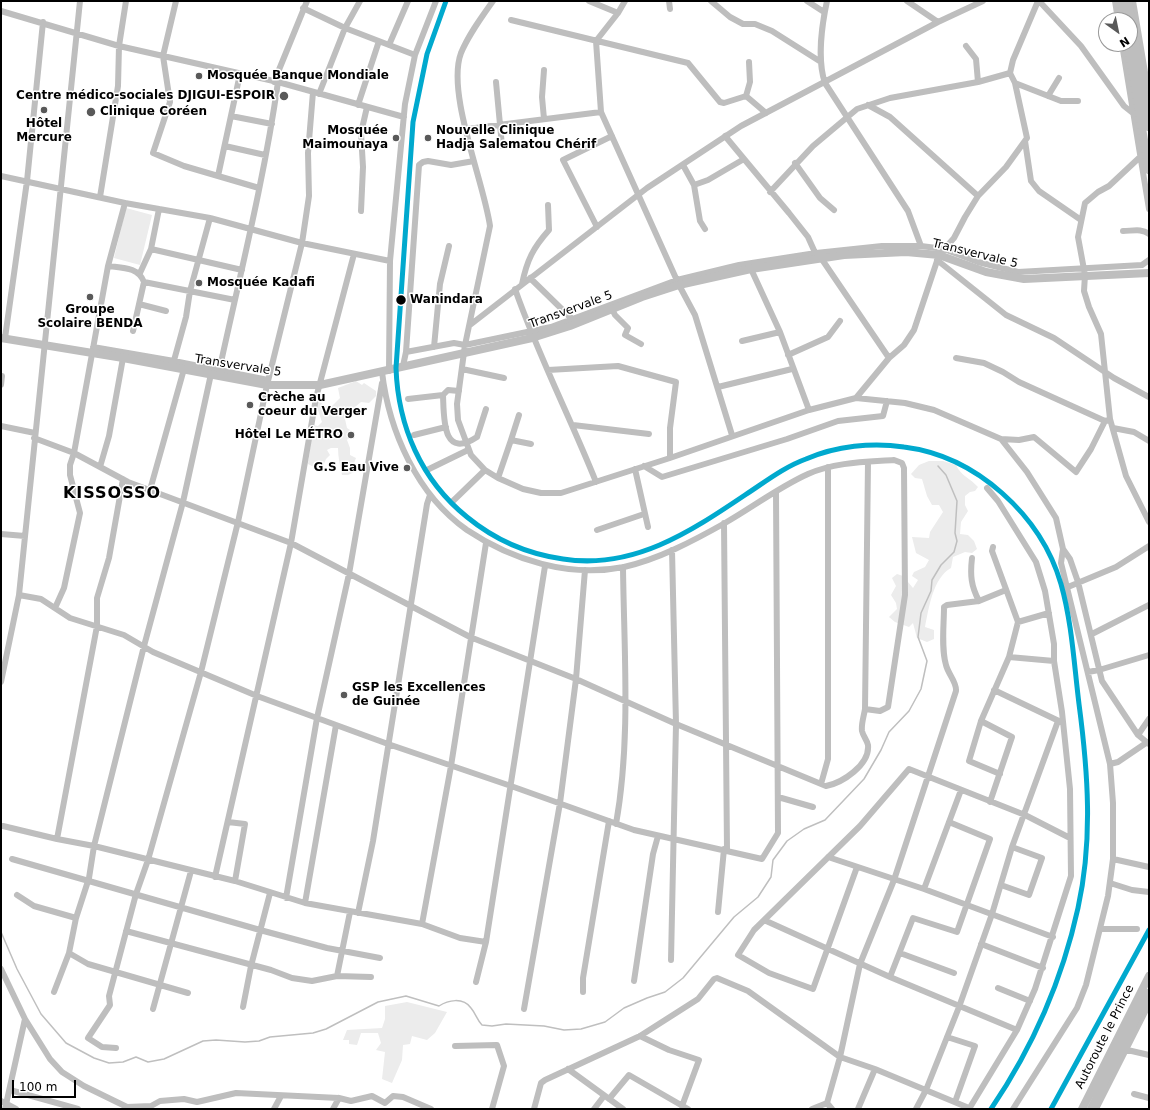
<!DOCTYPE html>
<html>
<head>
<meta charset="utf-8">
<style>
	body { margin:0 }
	#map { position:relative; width:1150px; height:1110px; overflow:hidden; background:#fff; font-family:"DejaVu Sans",sans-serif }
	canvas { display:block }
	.frame { position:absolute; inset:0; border:2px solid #000; pointer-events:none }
	.north { position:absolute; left:1098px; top:12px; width:40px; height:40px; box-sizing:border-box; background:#fff; border:1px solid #999; border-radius:50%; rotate:147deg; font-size:11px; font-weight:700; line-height:16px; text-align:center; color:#000 }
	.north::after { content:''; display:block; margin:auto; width:14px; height:18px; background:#595959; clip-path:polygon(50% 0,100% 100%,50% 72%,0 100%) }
	.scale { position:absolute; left:12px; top:1080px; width:64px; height:18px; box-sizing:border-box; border:2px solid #000; border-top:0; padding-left:5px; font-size:12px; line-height:14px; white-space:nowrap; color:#000; -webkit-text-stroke:3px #fff; paint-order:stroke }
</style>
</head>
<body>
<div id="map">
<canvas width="1150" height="1110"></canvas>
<div class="frame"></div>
<div class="north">N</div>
<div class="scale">100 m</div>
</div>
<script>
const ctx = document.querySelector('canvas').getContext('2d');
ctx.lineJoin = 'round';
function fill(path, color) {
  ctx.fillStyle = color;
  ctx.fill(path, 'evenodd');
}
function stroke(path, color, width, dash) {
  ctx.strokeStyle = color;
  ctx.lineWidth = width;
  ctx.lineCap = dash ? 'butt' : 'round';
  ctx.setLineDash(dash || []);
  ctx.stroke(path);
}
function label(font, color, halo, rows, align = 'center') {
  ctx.font = font + ' "DejaVu Sans",sans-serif';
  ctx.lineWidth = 3;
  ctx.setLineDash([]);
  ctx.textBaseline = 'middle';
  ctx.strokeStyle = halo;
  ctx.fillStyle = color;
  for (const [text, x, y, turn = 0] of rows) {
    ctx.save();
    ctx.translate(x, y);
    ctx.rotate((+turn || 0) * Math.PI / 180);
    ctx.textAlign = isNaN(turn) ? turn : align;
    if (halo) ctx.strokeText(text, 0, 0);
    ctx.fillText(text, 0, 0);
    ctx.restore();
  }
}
const green = new Path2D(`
	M126,208L152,215L140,265L114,258Z
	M356,381L362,385L364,383L376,391V396L369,403L361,402L355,407L354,413L345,419L347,428L353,432L347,440L350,448V455L356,458L352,468L354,472L348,475H342C340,466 338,457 338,448H331L327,450L330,455L326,459L322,468L318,469L308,464L313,425L318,426L322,422L317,407L318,398L323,405L330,408L340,398L338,388Z
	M929,461H943L956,465C961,476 970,478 978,487L975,491L970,492L965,496V505L968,511L961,522L960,534L968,535L974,541L977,549L972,553L965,552L953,557L951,568C933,578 929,607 925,627L934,630V639L927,642L917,638L913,623L909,627L895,622L889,617L897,609L896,603L891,595L896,586L892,578L897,574L903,576L913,588L918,580L912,576L914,572L925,567L929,560L916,553L912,537L929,538L930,532L943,512L939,505H932L927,496L922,479L915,478L911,474L919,465Z
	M407,1002L447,1012L435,1033L427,1040L412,1036L410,1044L403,1045L402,1060L392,1083L382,1079L385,1052L376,1050L381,1043L378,1033H361L357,1045L349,1044V1040H343L347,1030L382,1028L385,1019V1006Z`);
const stream = new Path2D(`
	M1,932L17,969L41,1014L66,1043L94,1058L109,1063L123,1062L136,1057L148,1062L164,1059L203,1041L216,1040L245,1042L259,1041L270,1037L313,1033L326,1029L378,1002L406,996L439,1006C448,1000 463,997 471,1008C476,1014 477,1020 482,1025L492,1026L506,1024L544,1026L564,1030L581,1029L605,1022L624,1008L647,998L665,992L683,978L734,917L758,897L771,877L773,860L787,841L804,829L825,820L864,779L881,750L889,732L909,711L921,689L927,661L918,637L921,613L931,591L932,580L941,565L954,552L957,541L955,533L957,501L946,475L938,466`);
const minor = new Path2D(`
	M176,1L163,56L170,102L153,153L184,166L218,176
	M493,1C481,18 469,34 461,53C446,93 484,182 490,226L465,345L457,404L458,420L471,455L485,470L498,478L523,489L541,493H561L670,458L809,410L856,398L905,403L934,410L1001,439L1027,472L1056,518L1063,549L1061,563L1110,764L1113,803V859L1108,896L1086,985L1077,1008L1013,1109
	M589,1L618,13
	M625,1L618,13L596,41L601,112L679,285L695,315L732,435
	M669,1L670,9
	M711,1L730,17L743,24H755L772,31L821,62
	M807,1L824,12
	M827,1C822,24 817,60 825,83L908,211L921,246
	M907,1L938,22
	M1039,1L1081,46L1124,106L1134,114
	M1115,1L1118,20
	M1133,1L1149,96
	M303,8L345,28L415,55
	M1,11L119,46L278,82L404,117
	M511,20L688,63L720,102L724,103L746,96
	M1122,44L1149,209
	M389,45L408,1
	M966,46L976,59L978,82
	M749,62L750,82L746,96L766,113
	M544,70L542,97L544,119
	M240,74L218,176L259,188
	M274,82L307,1
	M496,82L502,146
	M1015,83L1061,101H1078
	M319,94L345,28L360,1
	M1048,96L1059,78
	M358,105L379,41
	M868,105L890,117L978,196
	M231,116L272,124
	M467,129L601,112
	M725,136L789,213L808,237L817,257
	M1025,141L1031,181L1039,191L1081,220
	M225,146L265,155
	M1140,157L1109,186L1098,192L1085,203L1078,237L1085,275L1084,291L1089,307L1101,334L1110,419L1126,476L1149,522
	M795,163L820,198L834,210
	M683,165L694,185L708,180L744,159
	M1,176L125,203L210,218L302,243L390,261
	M694,185L700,221L705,229
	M770,192L813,146L857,109L890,98L978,82L1010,73L1013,60L1038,1
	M100,197L118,86L119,46L126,1
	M361,211L363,167L361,133L367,107
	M597,227L563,160L612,136
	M1123,231C1132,231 1142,228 1149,234
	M151,249L242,270
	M821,258L889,358
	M937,260L1006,315L1054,338L1114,378L1149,397
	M108,266C123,268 138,267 144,282L235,300
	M751,269L780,332L809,410
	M140,273L151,249L159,209
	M530,278L574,321
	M522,284C527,260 533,248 549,230L548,205
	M515,289C538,355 570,417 596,482
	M139,304L166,311
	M612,309L615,315L628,328L625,335L641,344
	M470,325L647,188L741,126L938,22L983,1
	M133,331L144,282
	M5,338L27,181L43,22
	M742,341L780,332
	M93,347L174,361L268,380
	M434,347L440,284L449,246
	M406,352L454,343L465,345L551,327L677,280L739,265L816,253L882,246H921L944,249L978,262L1018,272L1142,265L1149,260
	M788,355L828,337L840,321
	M956,358L984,363L1003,372L1019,382L1105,421
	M173,364L186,317L190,291L210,218
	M403,366L406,352L419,165L423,162L428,161L451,165L474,161
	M462,369L504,378
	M548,370L618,366L676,382L670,428V458
	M389,371L390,261L405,104L415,55L436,1
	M382,372C389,431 417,495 467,530C512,560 569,578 624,567C659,559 693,541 725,523C753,507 779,487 808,474C835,462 866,462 894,460L902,463L904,468L905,595L888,707L880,711L865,709
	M218,376C239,279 264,181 278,82
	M1,385L2,376
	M718,387L792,369
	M459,391L448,390L443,395C444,418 442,460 477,437L486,409
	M856,398L889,358L904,345L914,330L939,255L954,238L965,217L978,196L1006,167L1027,138L1015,83L1010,73
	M408,399L443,395
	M573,425L649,434
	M1,426L35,433
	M1113,428L1134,432L1149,441
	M414,435L446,427
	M34,438L74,453L128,482L291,543L470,637L576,679L676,724L826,786C842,783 870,765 868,745C867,740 863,736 862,731C861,724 864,716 865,709L868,462
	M1001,439L1019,440L1034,437L1076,472L1091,449L1105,421L1109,420
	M511,440L519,415
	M644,466L662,477L787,439L838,421L883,416L887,401
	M100,467L109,436L123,358
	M635,469L648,527
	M427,470L468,450
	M498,478L511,440L531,444
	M150,490L184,369
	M453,501L485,470
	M724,523L727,850
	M597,530L644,514
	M1,534L25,536
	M993,547L992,551L1018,622L1009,657
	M1063,549L1070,559L1078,582L1102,681L1138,735L1149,744
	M972,558C970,575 971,586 979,601
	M1068,587L1116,567L1149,546
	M19,595L41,599L70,618L124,635L153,652L257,696L388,744L511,786L634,830L762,859L778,833L776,492
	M55,608L64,588L80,513L70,475V465L74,453L108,266L125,203
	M1018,622L1049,613
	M1092,634L1149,605
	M1088,672L1099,670L1149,655
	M1,682L19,595L80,1
	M994,690L1061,722
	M981,721L1012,737L990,802
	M1138,735L1149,719
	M1110,764L1118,762L1146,743
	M1000,774L969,761L981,721L1009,657L1054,661
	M821,784L828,759V467
	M778,797L813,807
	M228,822L245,824L235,881
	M616,824C631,740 624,652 623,567
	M3,826L57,839L94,846L235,881L305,903L422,924L460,938L486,942
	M57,839L97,626V598L109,558L123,479
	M828,857L924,889L1053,937
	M12,859L260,930L327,948L380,958
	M1113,859L1149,867
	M857,867L813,989L769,973L738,955L754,930L860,826L909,769L1025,815L1070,838
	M215,877L291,543L316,398L354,254
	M1110,883L1132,890L1149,892
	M1001,885L1029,895L1042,858L1012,847
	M924,889L961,790
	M17,895L34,906L76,918
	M286,898L317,718L349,574L382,383
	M305,903L336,725
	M718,912L724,849
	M358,913L373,841L427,504L430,495
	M764,920L890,977L1017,1030
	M422,924L451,766L486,543
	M1100,929H1137
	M126,931L271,970L292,978L312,981L337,976L371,977
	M981,944L1043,968
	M69,953L88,964L188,993
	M900,953L954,973
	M671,960L676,724L672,550
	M1,969L25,1019L5,1109
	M337,976L350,912
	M890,977L913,918L957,932L990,839L949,822
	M634,981L653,854L658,836
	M476,982L486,942L545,566
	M998,988L1030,1001
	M54,992L69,953L76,918L89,878L94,846L144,646L183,502L211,374
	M583,992V978L609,821
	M243,1007L251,966L270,893
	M153,1009L191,871
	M524,1009L560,803L576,679L585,570
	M25,1019L50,1059L62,1072L84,1086L127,1107L151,1106L160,1101L184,1099L197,1102L236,1093L339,1098L351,1101L372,1096L385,1103L393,1096L403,1097L431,1109
	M640,1036L669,1050L699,1060L682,1106
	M947,1037L975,1046L955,1102
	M455,1046L497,1045L504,1066L492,1109
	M116,1048L102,1047L88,1038L110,1005L109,996L136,894L148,860L201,672L238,522L267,385L302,243L309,196L308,153L313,92
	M1123,1049L1149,1055
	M568,1069L623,1109
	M10,1090L78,1109
	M1134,1094L1149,1098
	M609,1099L629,1075L688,1109
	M1,1101L16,1109
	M827,1103L832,1109
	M274,1109L281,1096
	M333,1109L339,1098
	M534,1109L541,1083L545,1080L640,1036L698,999L714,979L717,978L748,991L840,1057L875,1069L969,1108
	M594,1109L604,1096
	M812,1109L827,1103L840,1057L860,964L894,880L956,691C957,682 948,674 946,665C941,648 944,625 944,607L947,605L979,601L1006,590
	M858,1109L875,1069
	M916,1109L926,1090L959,1007L992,914L1012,847L1058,721
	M969,1109L1017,1030L1035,989L1071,876L1070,789L1062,712L1054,661V644L1045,591L1036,562L998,501L987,488
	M1096,1109L1149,1004`);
const major = new Path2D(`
	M1121,1L1124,20
	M1128,1L1149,127
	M1128,44L1149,170
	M1,338L123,358L267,385H320L532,338L570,326L642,297L679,285L751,269L844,255L906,252L939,255L986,272L1024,279L1149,273
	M1082,1109L1149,976
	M1091,1109L1149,993`);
const rail = new Path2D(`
	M1051,1109L1149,930`);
const rail1 = new Path2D(`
	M446,1L427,54L413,122L396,368C398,426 421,480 467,517C495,540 527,554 563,559C633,570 690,532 745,495C765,482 784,467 806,459C836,446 872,442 904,447C976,456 1041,515 1061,584C1072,623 1074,664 1079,704C1088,772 1093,840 1078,908C1062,981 1033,1047 991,1109
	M1051,1109L1149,930`);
const markers = [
	[199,76,4,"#595959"],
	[284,96,5,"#595959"],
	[44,110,4,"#595959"],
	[91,112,5,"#595959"],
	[396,138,4,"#595959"],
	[428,138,4,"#595959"],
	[199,283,4,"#595959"],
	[90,297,4,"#595959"],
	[401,300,5.5,"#000"],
	[250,405,4,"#595959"],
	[351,435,4,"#595959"],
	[407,468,4,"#595959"],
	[344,695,4,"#595959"]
];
const poiNames = [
	["Mosquée Banque Mondiale",207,76],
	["Centre médico-sociales DJIGUI-ESPOIR",275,96,"right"],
	["Clinique Coréen",100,112],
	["Hôtel",44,124,"center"],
	["Mercure",44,138,"center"],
	["Mosquée",388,131,"right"],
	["Maimounaya",388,145,"right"],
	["Nouvelle Clinique",436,131],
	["Hadja Salematou Chérif",436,145],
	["Mosquée Kadafi",207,283],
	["Groupe",90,310,"center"],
	["Scolaire BENDA",90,324,"center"],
	["Crèche au",258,398],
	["coeur du Verger",258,412],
	["Hôtel Le MÉTRO",343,435,"right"],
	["G.S Eau Vive",399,468,"right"],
	["GSP les Excellences",352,688],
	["de Guinée",352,702]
];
const streetNames = [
	["Transvervale 5",975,254,14],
	["Transvervale 5",571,310,-20],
	["Transvervale 5",238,366,9],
	["Autoroute le Prince",1105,1037,-63]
];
const stopNames = [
	["Wanindara",410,300]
];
const districtNames = [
	["KISSOSSO",112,494]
];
fill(green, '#ececec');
stroke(stream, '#bfbfbf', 1.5);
stroke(minor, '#bebebe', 6);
stroke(major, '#bebebe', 8);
stroke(rail, '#bebebe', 3);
stroke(rail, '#fff', 1.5, [4.5]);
stroke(rail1, '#00a9ce', 5);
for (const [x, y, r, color] of markers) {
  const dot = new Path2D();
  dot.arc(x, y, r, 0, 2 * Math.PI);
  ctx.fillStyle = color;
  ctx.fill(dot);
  stroke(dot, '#fff', 1.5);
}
label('bold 12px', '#000', '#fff', poiNames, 'left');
label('12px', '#000', '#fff', streetNames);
label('bold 12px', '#000', '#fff', stopNames, 'left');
ctx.letterSpacing = '1px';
label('bold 16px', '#000', '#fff', districtNames);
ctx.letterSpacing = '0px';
</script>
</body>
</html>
